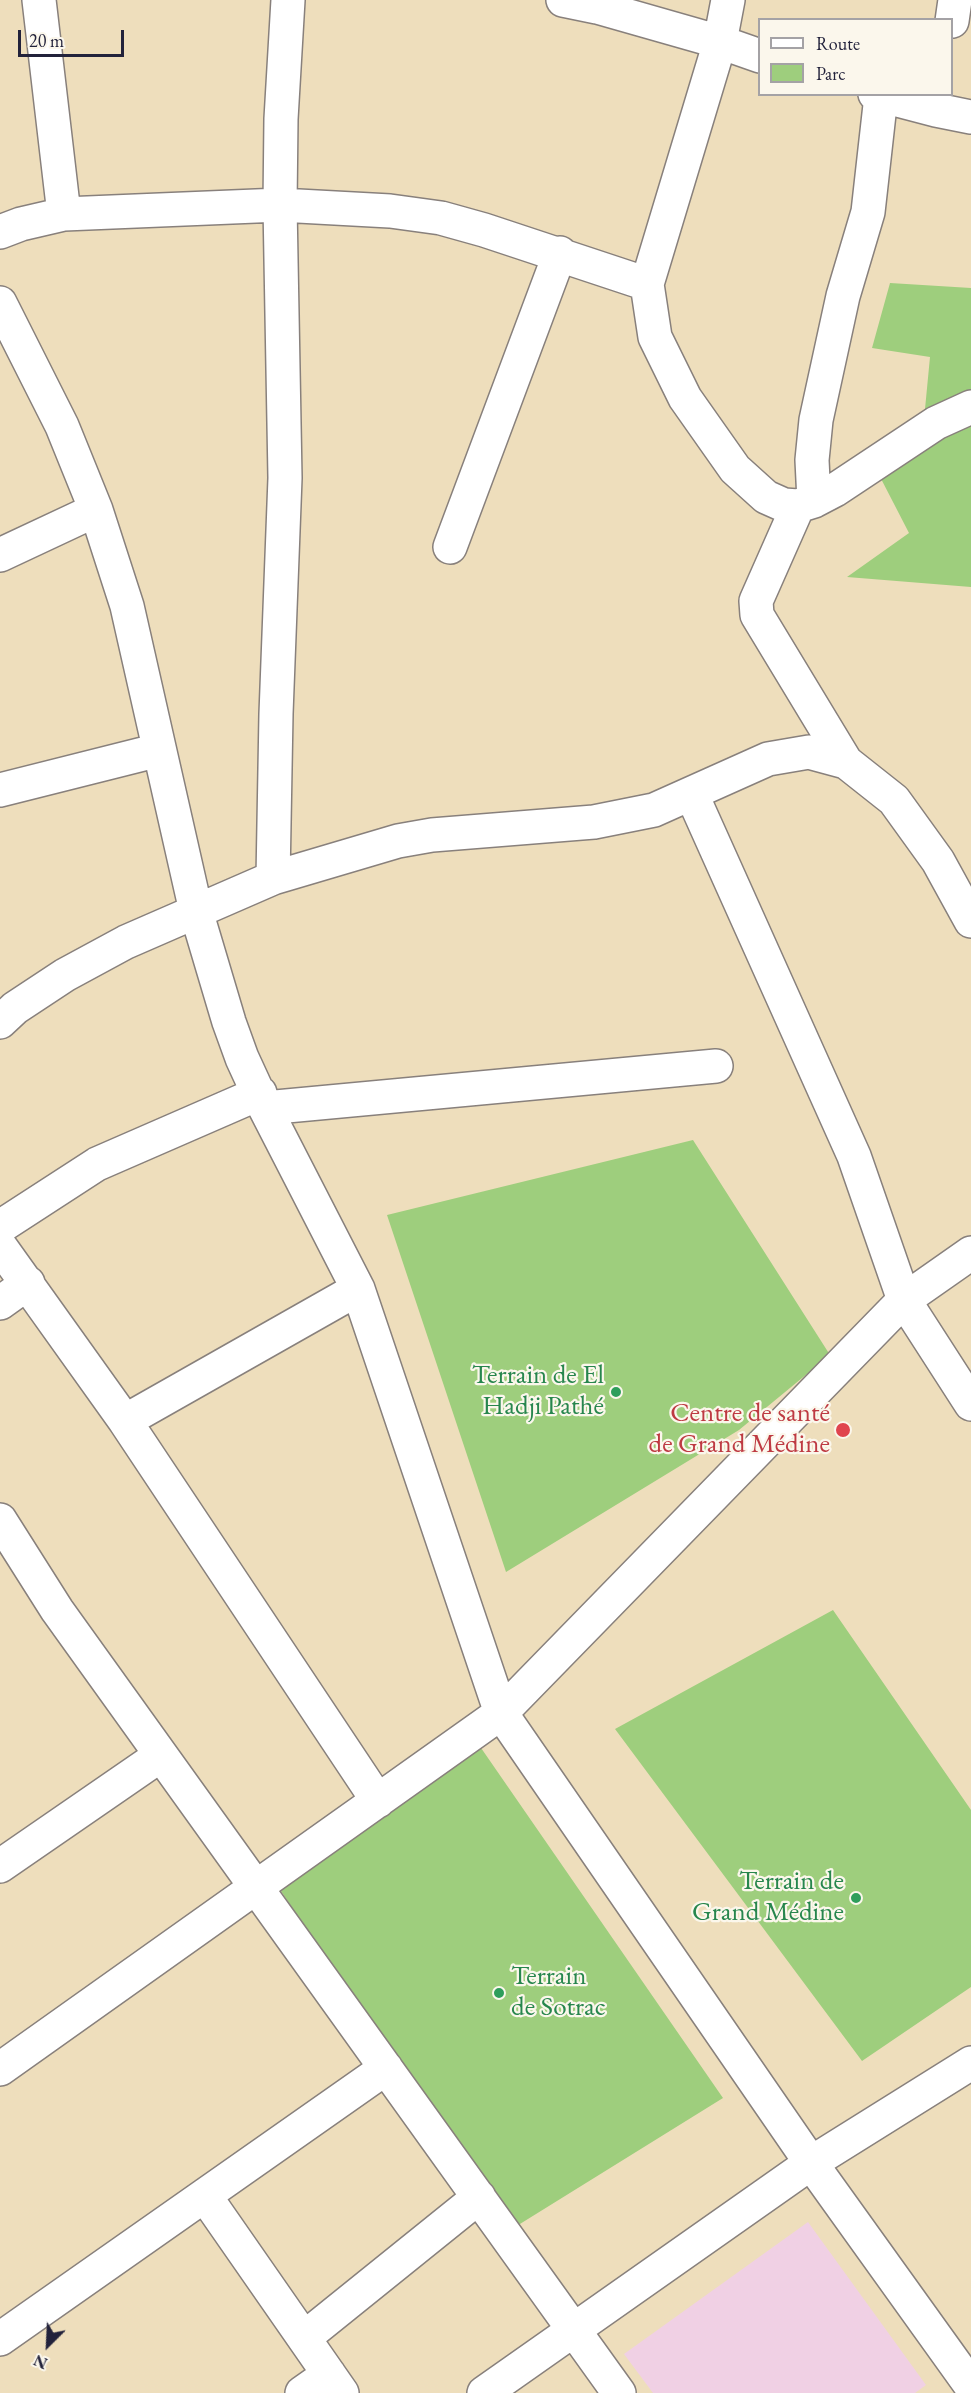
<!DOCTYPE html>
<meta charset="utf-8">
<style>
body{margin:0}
#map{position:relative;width:971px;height:2393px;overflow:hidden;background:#eedebc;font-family:"EB Garamond",serif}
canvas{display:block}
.legend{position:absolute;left:758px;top:18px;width:195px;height:78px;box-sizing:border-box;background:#fbf7ec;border:2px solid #a4a2a5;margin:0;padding:8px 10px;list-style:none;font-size:18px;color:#22223b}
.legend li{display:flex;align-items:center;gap:12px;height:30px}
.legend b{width:30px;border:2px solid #a4a2a5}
.north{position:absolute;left:18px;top:2315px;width:60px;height:60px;-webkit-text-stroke:4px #fbf7ec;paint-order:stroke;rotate:204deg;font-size:16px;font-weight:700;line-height:24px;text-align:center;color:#22223b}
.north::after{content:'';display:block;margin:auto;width:21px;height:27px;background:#22223b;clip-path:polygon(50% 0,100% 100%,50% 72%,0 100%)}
.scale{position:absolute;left:18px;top:30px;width:106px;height:27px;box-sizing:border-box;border:3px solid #22223b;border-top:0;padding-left:8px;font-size:18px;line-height:21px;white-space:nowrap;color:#22223b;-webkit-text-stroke:4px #fbf7ec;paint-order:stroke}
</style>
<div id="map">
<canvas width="971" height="2393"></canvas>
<ul class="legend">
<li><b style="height:8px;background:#fff"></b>Route</li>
<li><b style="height:16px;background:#9ece7d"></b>Parc</li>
</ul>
<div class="north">N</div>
<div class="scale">20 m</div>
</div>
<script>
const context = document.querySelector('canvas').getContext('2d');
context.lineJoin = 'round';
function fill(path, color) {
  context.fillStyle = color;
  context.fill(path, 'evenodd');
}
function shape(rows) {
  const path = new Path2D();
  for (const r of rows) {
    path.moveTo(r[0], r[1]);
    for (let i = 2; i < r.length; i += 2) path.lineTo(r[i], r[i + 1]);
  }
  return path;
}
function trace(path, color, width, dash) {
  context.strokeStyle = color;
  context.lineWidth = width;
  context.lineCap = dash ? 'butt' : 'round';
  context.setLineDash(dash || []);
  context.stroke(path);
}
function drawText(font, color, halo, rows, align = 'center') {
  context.font = font + ' "EB Garamond",serif';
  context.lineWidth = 4.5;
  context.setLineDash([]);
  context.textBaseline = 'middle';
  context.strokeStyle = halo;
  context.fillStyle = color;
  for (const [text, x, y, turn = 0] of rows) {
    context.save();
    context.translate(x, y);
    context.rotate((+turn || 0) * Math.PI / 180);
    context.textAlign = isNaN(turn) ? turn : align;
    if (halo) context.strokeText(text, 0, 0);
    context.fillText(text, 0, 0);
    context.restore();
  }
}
fill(shape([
 [808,2222,926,2385,915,2393,653,2393,624,2354]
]), '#f0d0e4');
fill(shape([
 [890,283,971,288,971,587,847,577,909,533,877,471,925,409,930,357,872,348],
 [693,1140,830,1355,739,1430,506,1572,387,1215],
 [833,1610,971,1810,971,1987,862,2061,615,1729],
 [479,1745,723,2098,507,2232,279,1888]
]), '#9ece7d');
const minor = shape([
 [39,0,64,214],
 [563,0,597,7,720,42,760,56],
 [728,0,720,42,647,284,655,337,685,398,735,469,766,497,784,505,798,506,814,501,835,490,936,423,971,407],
 [952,21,955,0],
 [875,94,936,110,971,117],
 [0,232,21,224,64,214,280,205,390,211,441,218,484,230,647,284],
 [0,303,62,426,96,510,127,606,196,911,229,1022,242,1058,265,1108,358,1289,501,1713,811,2163,971,2386],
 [814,501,812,460,816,420,843,296,868,212,881,96],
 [798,506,756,601,757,615,846,762,894,800,938,861,971,921],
 [450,547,560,253],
 [0,555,96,510],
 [0,790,159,750],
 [692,795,854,1156,904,1300,971,1404],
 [273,878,276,714,285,478,280,205,281,119,288,0],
 [0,1022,15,1008,65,975,126,942,273,878,398,841,432,835,594,822,654,810,768,759,809,752,846,762],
 [265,1108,716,1066],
 [0,1227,97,1164,260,1093],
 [0,1246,125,1421,378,1801],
 [0,1303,28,1283],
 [125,1421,358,1289],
 [0,1520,57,1610,619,2393],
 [0,1866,161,1755],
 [0,2069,501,1713,904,1300,971,1253],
 [205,2196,342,2393],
 [304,2338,479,2197],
 [0,2339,386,2068],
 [302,2393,329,2374],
 [484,2393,811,2163,971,2063]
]);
trace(minor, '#88807c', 36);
trace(minor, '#fff', 33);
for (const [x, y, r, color] of [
 [616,1392,6,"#2e9e5b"],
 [843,1430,8,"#e0444e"],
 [856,1898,6,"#2e9e5b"],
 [499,1993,6,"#2e9e5b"]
]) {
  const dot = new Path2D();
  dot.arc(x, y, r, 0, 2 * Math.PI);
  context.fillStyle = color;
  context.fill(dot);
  trace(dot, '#fbf7ec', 2);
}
drawText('27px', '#27864d', '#fbf7ec', [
 ["Terrain de El",604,1376],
 ["Hadji Pathé",604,1407],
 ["Terrain de",844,1882],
 ["Grand Médine",844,1913],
 ["Terrain",511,1977,"left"],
 ["de Sotrac",511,2008,"left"]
], 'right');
drawText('27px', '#be3a42', '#fbf7ec', [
 ["Centre de santé",830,1414],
 ["de Grand Médine",830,1445]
], 'right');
</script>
